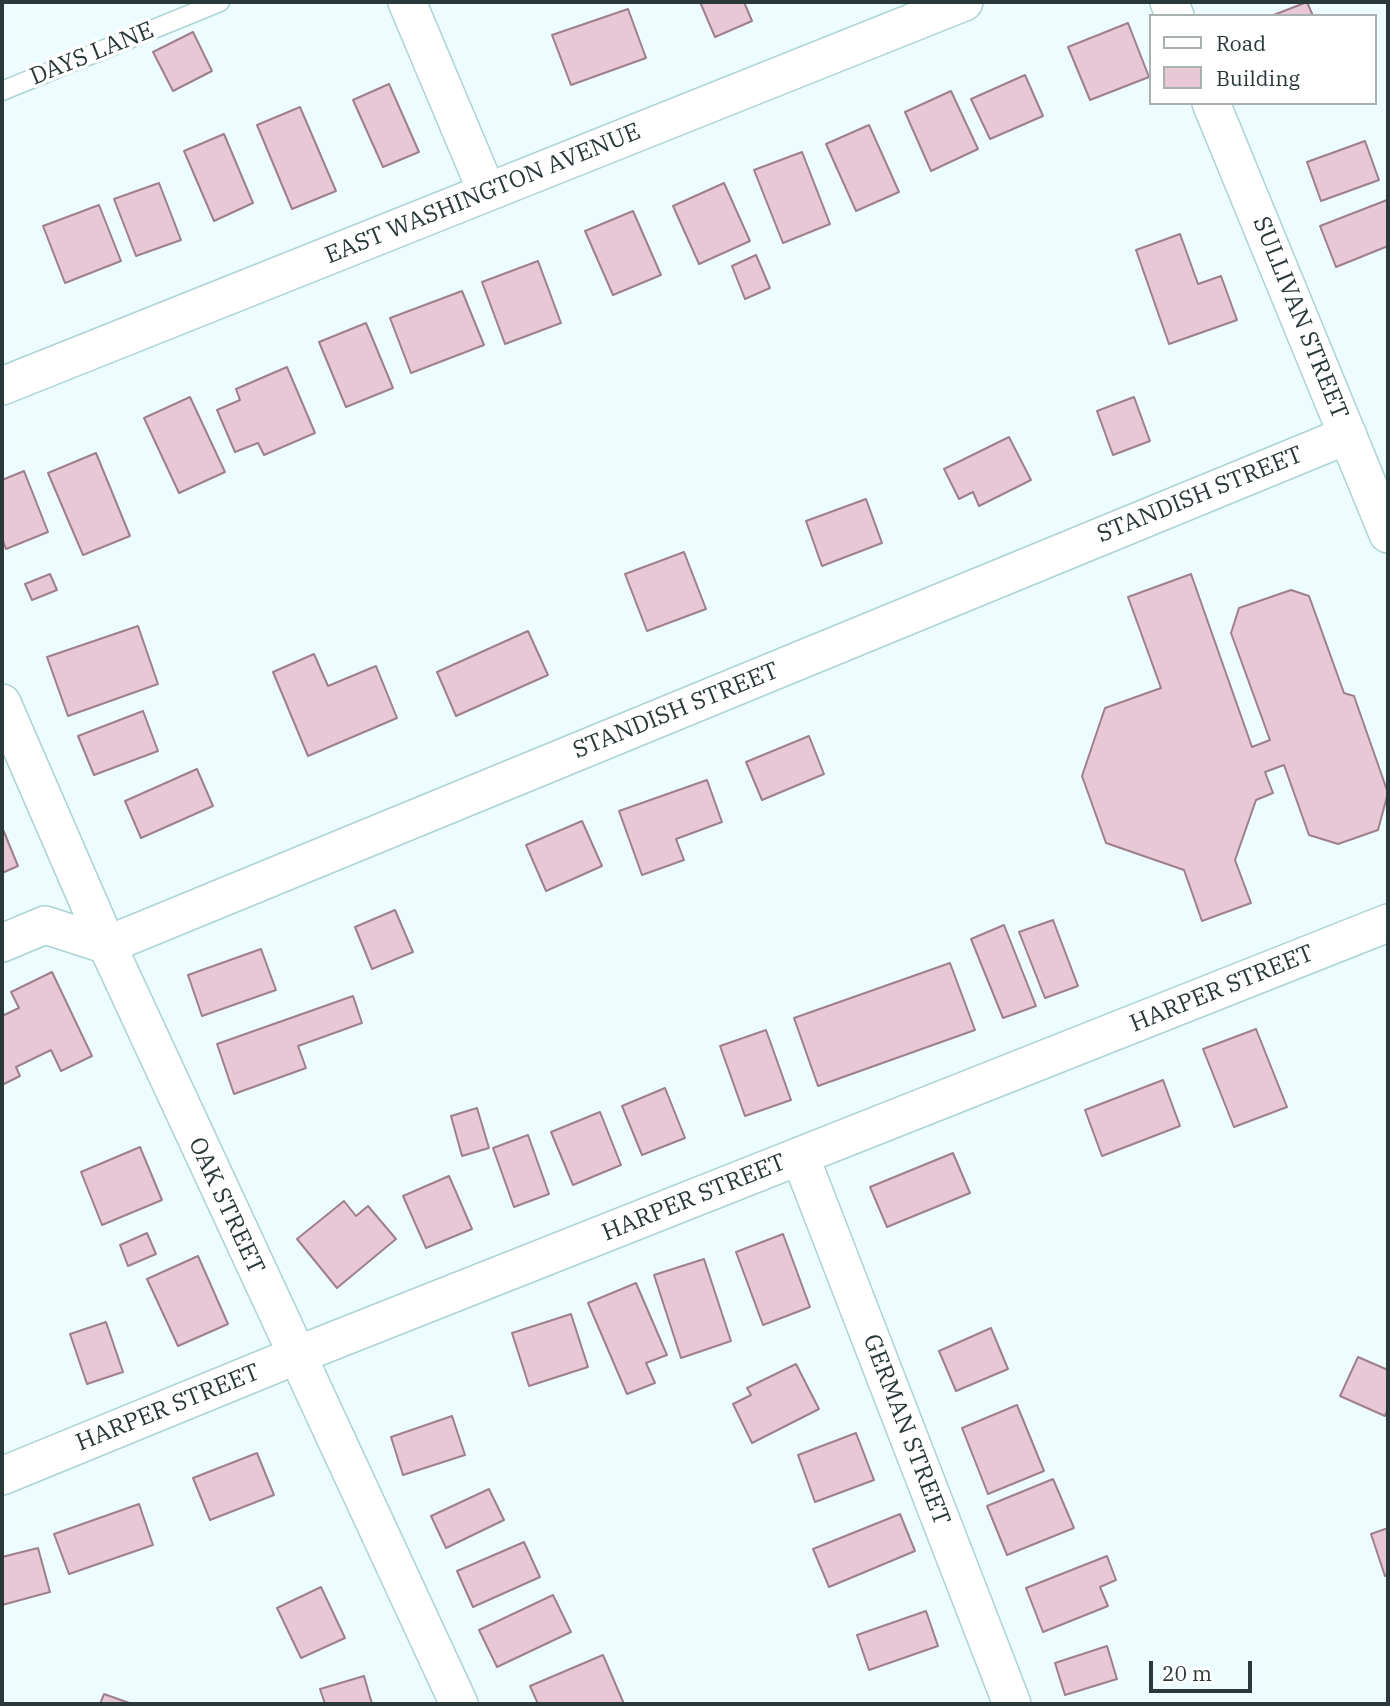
<!DOCTYPE html>
<style>
body{margin:0}
#map{position:relative;width:1390px;height:1706px;overflow:hidden;background:#edfdff;font-family:"IBM Plex Serif",serif}
canvas{display:block}
.frame{position:absolute;inset:0;border:4px solid #29393a;pointer-events:none}
.legend{position:absolute;left:1149px;top:14px;width:228px;height:91px;box-sizing:border-box;background:#fff;border:2px solid #a9b0b0;margin:0;padding:9px 12px;list-style:none;font-size:21px;color:#29393a}
.legend li{display:flex;align-items:center;gap:14px;height:35px}
.legend b{width:35px;border:2px solid #a9b0b0}
.scale{position:absolute;left:1149px;top:1661px;width:103px;height:32px;box-sizing:border-box;border:4px solid #29393a;border-top:0;padding-left:9px;font-size:21px;line-height:24px;white-space:nowrap;color:#29393a;-webkit-text-stroke:5px #fff;paint-order:stroke}
</style>
<div id="map">
<canvas width="1390" height="1706"></canvas>
<div class="frame"></div>
<ul class="legend">
<li><b style="height:9px;background:#fff"></b>Road</li>
<li><b style="height:19px;background:#e9c8d6"></b>Building</li>
</ul>
<div class="scale">20 m</div>
</div>
<script>
const context = document.querySelector('canvas').getContext('2d');
context.lineJoin = 'round';
function fill(path, color) {
  context.fillStyle = color;
  context.fill(path, 'evenodd');
}
function shape(rows) {
  const path = new Path2D();
  for (const r of rows) {
    path.moveTo(r[0], r[1]);
    for (let i = 2; i < r.length; i += 2) path.lineTo(r[i], r[i + 1]);
  }
  return path;
}
function trace(path, color, width, dash) {
  context.strokeStyle = color;
  context.lineWidth = width;
  context.lineCap = dash ? 'butt' : 'round';
  context.setLineDash(dash || []);
  context.stroke(path);
}
function drawText(font, color, halo, rows, align = 'center') {
  context.font = font + ' "IBM Plex Serif",serif';
  context.lineWidth = 7;
  context.setLineDash([]);
  context.textBaseline = 'middle';
  context.strokeStyle = halo;
  context.fillStyle = color;
  for (const [text, x, y, turn = 0] of rows) {
    context.save();
    context.translate(x, y);
    context.rotate((+turn || 0) * Math.PI / 180);
    context.textAlign = isNaN(turn) ? turn : align;
    if (halo) context.strokeText(text, 0, 0);
    context.fillText(text, 0, 0);
    context.restore();
  }
}
const building = shape([
 [700,2,744,2,752,21,715,37,700,2],
 [1307,2,1313,16,1271,16,1307,2],
 [628,9,646,58,571,85,552,35,628,9],
 [1128,23,1149,77,1090,100,1068,47,1128,23],
 [193,32,212,71,173,91,153,52,193,32],
 [1025,75,1043,116,990,139,971,99,1025,75],
 [389,84,419,152,383,167,353,100,389,84],
 [951,91,978,149,931,171,905,112,951,91],
 [300,107,336,191,292,209,257,125,300,107],
 [869,125,899,192,856,211,826,144,869,125],
 [224,134,253,203,214,221,184,151,224,134],
 [1365,141,1379,180,1321,201,1307,162,1365,141],
 [802,152,830,224,783,243,754,170,802,152],
 [159,183,181,240,136,256,114,199,159,183],
 [724,183,750,241,699,264,673,206,724,183],
 [1387,200,1388,246,1336,267,1320,226,1387,200],
 [99,205,121,261,65,283,43,226,99,205],
 [633,211,661,275,613,295,585,231,633,211],
 [1180,234,1198,284,1221,276,1237,320,1169,344,1136,250,1180,234],
 [756,255,770,288,745,299,732,266,756,255],
 [538,261,561,323,505,344,482,282,538,261],
 [462,291,484,345,411,373,390,318,462,291],
 [366,323,393,388,346,407,319,342,366,323],
 [287,367,315,433,264,455,258,443,235,452,217,410,240,400,236,389,287,367],
 [190,397,225,472,179,493,144,418,190,397],
 [1134,397,1150,441,1113,455,1097,411,1134,397],
 [1009,437,1031,480,979,506,973,492,959,499,944,469,1009,437],
 [96,453,130,536,83,555,48,473,96,453],
 [24,471,48,532,6,549,2,538,2,480,24,471],
 [866,499,882,543,822,566,806,521,866,499],
 [684,552,706,609,647,631,625,574,684,552],
 [50,574,57,590,32,600,25,584,50,574],
 [1191,574,1252,747,1270,740,1231,633,1239,608,1291,590,1309,596,1344,693,1354,696,1388,793,1378,830,1338,844,1309,835,1284,765,1265,772,1273,793,1256,800,1235,860,1251,903,1202,921,1184,870,1106,843,1082,776,1105,708,1161,688,1128,597,1191,574],
 [138,626,158,684,68,716,47,657,138,626],
 [528,631,548,675,456,716,437,672,528,631],
 [314,654,328,686,376,666,397,718,308,756,273,672,314,654],
 [143,711,158,751,94,775,78,736,143,711],
 [809,736,824,774,762,800,746,762,809,736],
 [197,769,213,806,141,838,125,801,197,769],
 [707,780,722,822,676,839,684,860,642,875,619,811,707,780],
 [582,821,602,866,546,891,526,845,582,821],
 [2,827,18,866,2,873,2,827],
 [395,910,413,952,372,969,355,927,395,910],
 [1053,920,1078,986,1045,998,1019,932,1053,920],
 [1004,925,1036,1006,1003,1018,971,939,1004,925],
 [261,949,276,990,202,1016,188,975,261,949],
 [950,963,975,1030,818,1086,794,1018,950,963],
 [52,972,92,1056,61,1071,51,1050,16,1067,20,1076,2,1085,2,1016,19,1008,11,992,52,972],
 [353,996,362,1023,298,1046,306,1068,234,1094,217,1044,353,996],
 [1256,1029,1287,1107,1234,1127,1203,1049,1256,1029],
 [766,1030,791,1100,745,1116,720,1046,766,1030],
 [1163,1080,1180,1126,1102,1156,1085,1110,1163,1080],
 [665,1088,685,1138,642,1155,622,1106,665,1088],
 [477,1108,489,1148,462,1156,451,1116,477,1108],
 [600,1112,621,1165,573,1185,551,1132,600,1112],
 [528,1135,549,1194,514,1207,493,1148,528,1135],
 [140,1147,162,1200,102,1225,81,1172,140,1147],
 [953,1153,970,1193,887,1227,870,1187,953,1153],
 [449,1176,472,1229,426,1248,403,1196,449,1176],
 [344,1201,356,1216,368,1206,396,1239,337,1288,297,1239,344,1201],
 [147,1233,156,1254,128,1266,120,1245,147,1233],
 [783,1234,810,1307,763,1325,736,1252,783,1234],
 [198,1256,228,1324,178,1346,147,1279,198,1256],
 [704,1259,731,1341,681,1358,654,1275,704,1259],
 [636,1283,667,1355,646,1363,655,1383,627,1394,588,1303,636,1283],
 [571,1314,588,1367,529,1386,512,1333,571,1314],
 [106,1322,123,1372,87,1384,70,1334,106,1322],
 [991,1328,1008,1369,956,1391,939,1351,991,1328],
 [1358,1357,1388,1370,1388,1408,1385,1416,1340,1396,1358,1357],
 [796,1364,819,1409,752,1443,733,1404,751,1395,747,1388,796,1364],
 [1017,1405,1044,1471,988,1494,962,1428,1017,1405],
 [452,1416,465,1455,403,1475,391,1437,452,1416],
 [856,1433,874,1480,815,1502,798,1455,856,1433],
 [257,1453,274,1495,210,1520,193,1478,257,1453],
 [1053,1479,1074,1528,1007,1555,987,1506,1053,1479],
 [489,1489,504,1520,446,1548,431,1516,489,1489],
 [139,1504,153,1545,69,1574,54,1534,139,1504],
 [900,1514,915,1551,829,1587,813,1549,900,1514],
 [1388,1528,1388,1575,1385,1576,1371,1534,1388,1528],
 [524,1542,540,1577,473,1607,457,1571,524,1542],
 [38,1548,50,1592,2,1605,2,1557,38,1548],
 [1107,1556,1116,1580,1100,1587,1108,1606,1043,1632,1026,1588,1107,1556],
 [321,1587,345,1638,301,1658,277,1608,321,1587],
 [553,1595,571,1632,497,1667,479,1630,553,1595],
 [926,1611,938,1646,869,1670,857,1635,926,1611],
 [1107,1646,1117,1679,1065,1695,1055,1663,1107,1646],
 [603,1655,624,1704,538,1704,530,1686,603,1655],
 [364,1676,372,1704,325,1704,320,1689,364,1676],
 [104,1694,132,1704,100,1704,104,1694]
]);
fill(building, '#e9c8d6');
trace(building, '#9e7f8c', 2);
const service = shape([
 [2,91,220,2]
]);
const minor = shape([
 [407,2,487,192],
 [1169,2,1175,16],
 [1211,103,1388,534],
 [2,386,964,2],
 [2,703,107,945,459,1704],
 [2,943,45,925,107,945,1348,435],
 [800,1156,1012,1704],
 [2,1476,295,1356,1388,923]
]);
trace(service, '#abd3d6', 21);
trace(minor, '#abd3d6', 40);
trace(service, '#fff', 18);
trace(minor, '#fff', 37);
drawText('24px', '#29393a', '#fff', [
 ["DAYS LANE",92,54,-22],
 ["EAST WASHINGTON AVENUE",483,194,-22],
 ["SULLIVAN STREET",1300,318,68],
 ["STANDISH STREET",1200,495,-22],
 ["STANDISH STREET",676,711,-22],
 ["HARPER STREET",1222,989,-22],
 ["HARPER STREET",694,1198,-22],
 ["OAK STREET",226,1206,65],
 ["HARPER STREET",168,1408,-22],
 ["GERMAN STREET",906,1430,69]
]);
</script>
